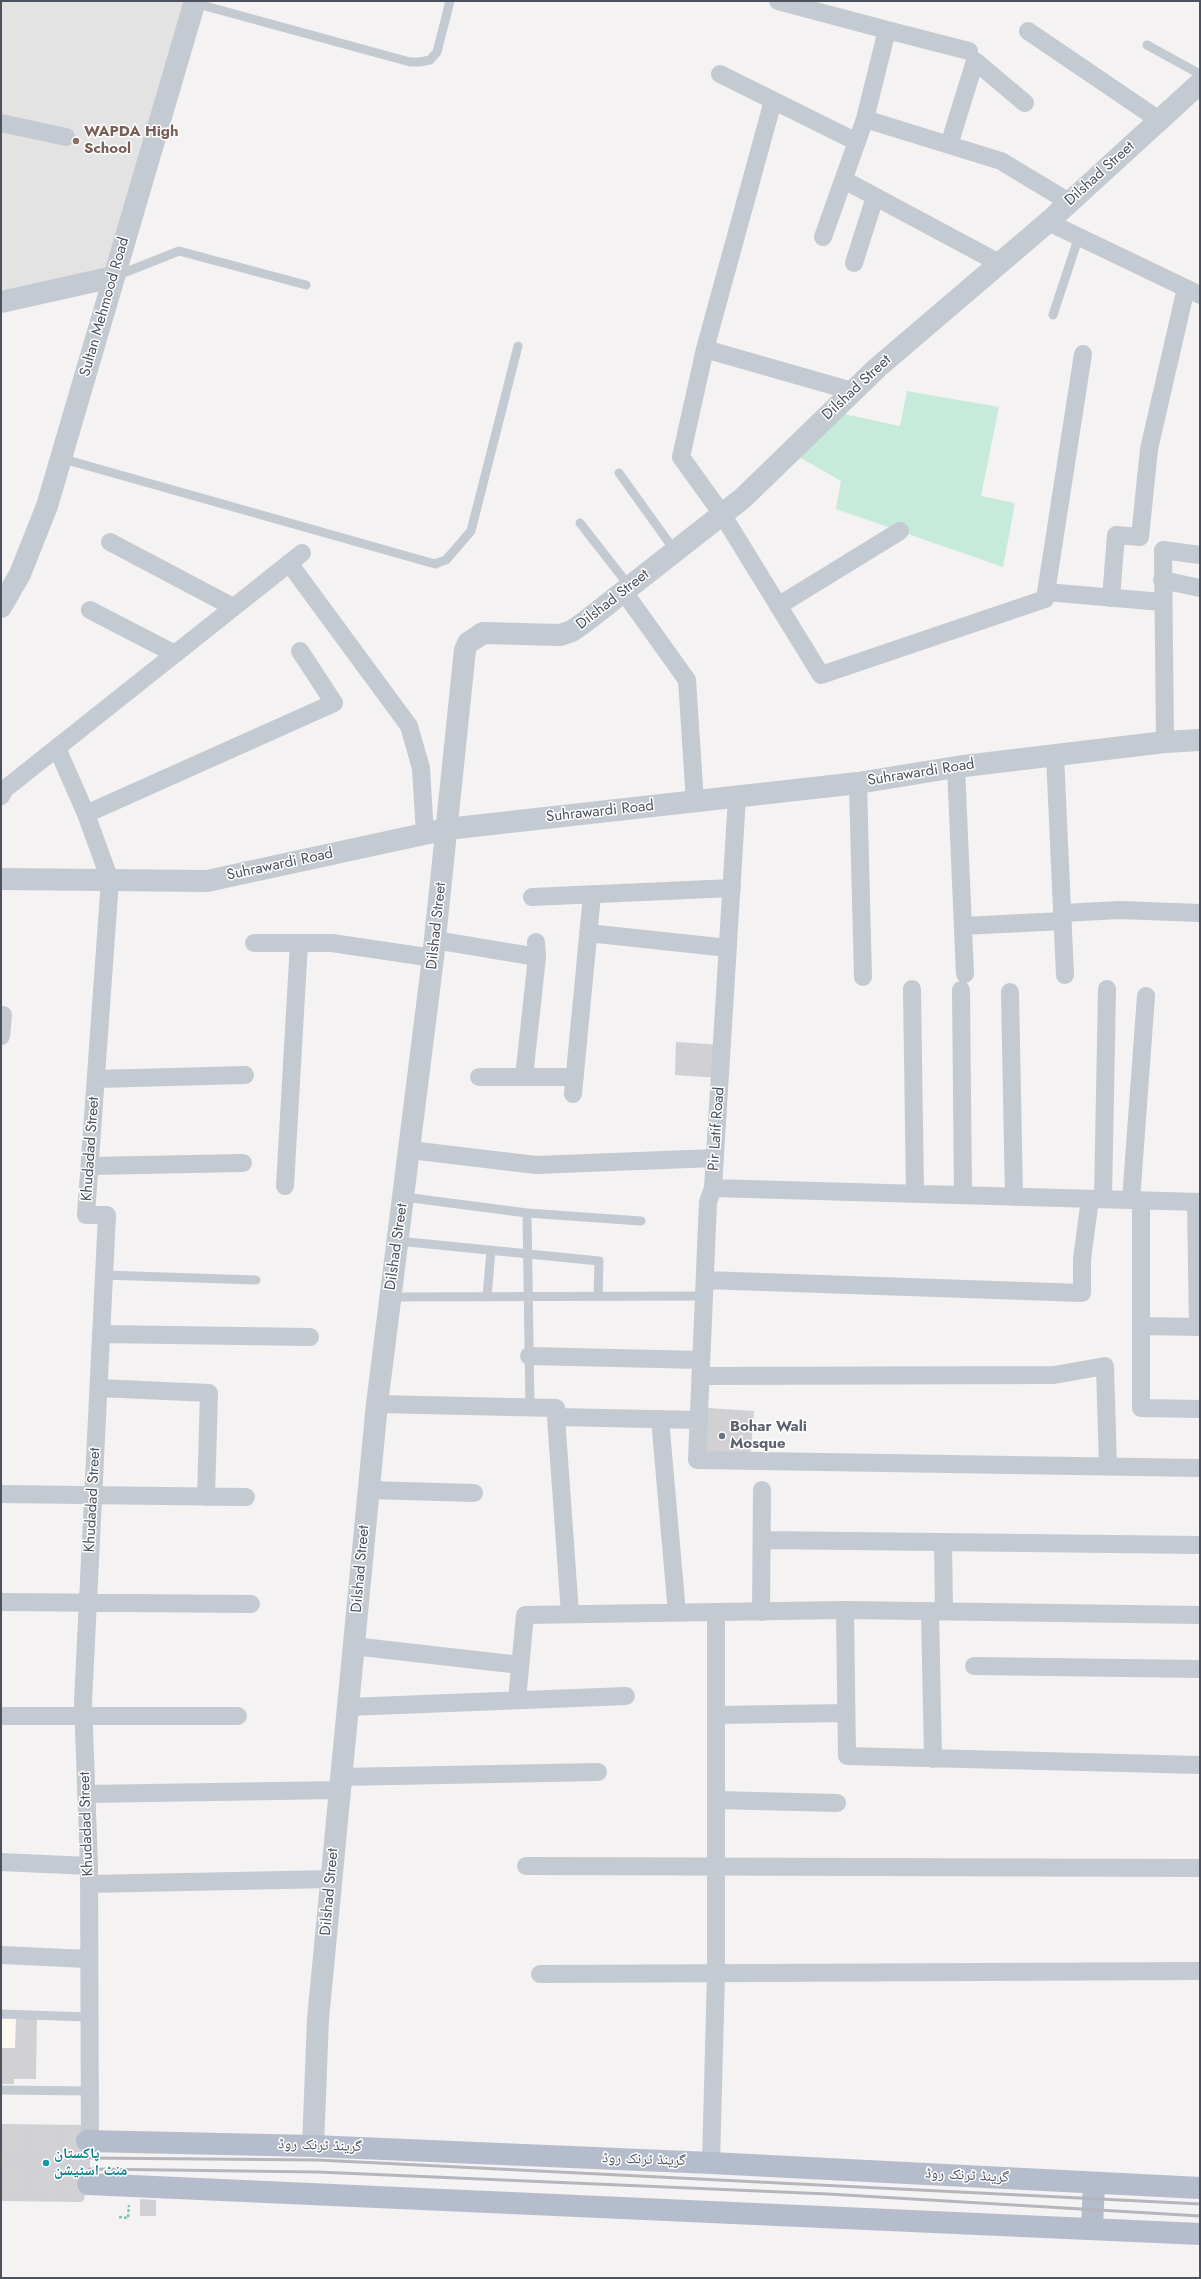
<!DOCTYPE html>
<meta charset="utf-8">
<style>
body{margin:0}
#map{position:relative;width:1201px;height:2279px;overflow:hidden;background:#f4f2f2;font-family:Jost,sans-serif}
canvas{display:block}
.frame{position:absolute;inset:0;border:2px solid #4c525d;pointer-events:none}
</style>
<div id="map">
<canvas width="1201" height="2279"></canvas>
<div class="frame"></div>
</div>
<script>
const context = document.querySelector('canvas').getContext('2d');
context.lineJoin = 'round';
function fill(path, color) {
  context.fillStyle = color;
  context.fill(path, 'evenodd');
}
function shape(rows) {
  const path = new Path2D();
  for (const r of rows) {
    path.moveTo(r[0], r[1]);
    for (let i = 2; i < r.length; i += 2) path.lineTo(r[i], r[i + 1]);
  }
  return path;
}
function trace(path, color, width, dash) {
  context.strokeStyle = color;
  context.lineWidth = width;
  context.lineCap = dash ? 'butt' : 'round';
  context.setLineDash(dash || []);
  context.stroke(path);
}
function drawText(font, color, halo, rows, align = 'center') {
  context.font = font + ' Jost,"Noto Naskh Arabic",sans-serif';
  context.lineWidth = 3;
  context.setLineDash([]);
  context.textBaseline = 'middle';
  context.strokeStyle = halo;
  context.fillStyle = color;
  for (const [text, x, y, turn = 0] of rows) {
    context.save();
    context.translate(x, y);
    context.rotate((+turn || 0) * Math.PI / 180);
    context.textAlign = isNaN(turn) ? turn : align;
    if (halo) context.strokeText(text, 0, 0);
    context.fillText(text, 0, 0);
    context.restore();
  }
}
fill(shape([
 [1,2018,37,2018,36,2079,15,2079,14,2084,1,2084]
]), '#fbf9ef');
fill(shape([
 [1,1,193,1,107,281,1,303]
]), '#e4e3e3');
fill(shape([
 [907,391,999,407,981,496,1015,503,1003,567,836,509,841,481,790,452,835,412,900,426]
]), '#c7ebdb');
fill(shape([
 [676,1042,722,1045,720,1078,675,1075],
 [693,1407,754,1411,750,1462,697,1460],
 [16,2018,37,2018,36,2079,14,2079,14,2084,1,2084,1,2048,15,2048],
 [1,2124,82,2125,90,2158,90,2169,84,2200,81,2202,1,2201],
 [140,2199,156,2200,156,2216,140,2216]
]), '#d0d0d5');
trace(shape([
 [1,2139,87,2141],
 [1,2183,88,2184]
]), '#d2d2d4', 22, [22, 11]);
trace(shape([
 [119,2217,128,2218,129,2205]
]), '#83c5b0', 2.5, [3, 2]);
trace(shape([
 [194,3,410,62,420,62,430,60,437,52,450,1],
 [1147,45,1200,74],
 [116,276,179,251,306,285],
 [1053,315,1079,236],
 [60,458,435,564,440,562,446,560,471,531,518,346],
 [619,473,675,551],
 [580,523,630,587],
 [404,1197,527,1213,641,1221],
 [527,1213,530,1408],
 [398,1241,599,1261,598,1296],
 [104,1275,256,1280],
 [390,1297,704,1296],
 [487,1297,491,1250],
 [1,2014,88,2017],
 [1,2090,89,2091]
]), '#c4cad1', 9);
trace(shape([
 [778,1,887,30,865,119],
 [887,30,969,51],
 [1028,31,1159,120],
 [720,74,857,142],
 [773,101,705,349,681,457,722,514,821,675,1045,599,1083,354],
 [1,123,66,137],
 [949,145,975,61,1025,103],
 [844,180,999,263],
 [1048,222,1200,295],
 [823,237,865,119,1001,161,1069,202],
 [854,263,875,197],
 [705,349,852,391],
 [110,542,233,607],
 [289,563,409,726,421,768,425,834],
 [1162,580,1200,588],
 [624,592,687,680,695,802],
 [1046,592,1162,602],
 [1111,598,1116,535,1140,537,1149,449,1186,288],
 [778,606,900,531],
 [90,610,175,654],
 [1165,742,1163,550,1200,555],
 [57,748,86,814,334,703,300,651],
 [1055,755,1065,975],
 [956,767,965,974],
 [858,783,863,977],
 [1,796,5,789,302,553],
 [737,797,713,1188,708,1202,697,1460,1200,1468],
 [86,814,110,880,86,1215,107,1215,83,1702,89,1866,90,2141],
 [532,897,732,888],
 [1063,913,1120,910,1200,913],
 [963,926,1063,921],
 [588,933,728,948],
 [435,940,537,957],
 [254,943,332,943,433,958],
 [912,989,915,1194],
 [961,990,963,1195],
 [1010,992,1014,1197],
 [1,1036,3,1015],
 [479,1077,575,1077],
 [524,1077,537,957,536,942],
 [96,1079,245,1075],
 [573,1094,592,895],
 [410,1150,536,1165,715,1158],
 [90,1166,243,1163],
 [285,1186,299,943],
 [713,1188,1200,1202],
 [1103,1199,1107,989],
 [1131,1200,1146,996],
 [1141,1200,1141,1408,1200,1409],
 [1196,1202,1198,1327],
 [705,1280,1082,1293,1082,1259,1090,1199],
 [1141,1326,1200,1327],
 [101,1334,310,1337],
 [529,1356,701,1360],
 [701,1376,1054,1375,1105,1366,1108,1467],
 [99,1388,209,1393,206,1497],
 [377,1404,556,1408,556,1417,699,1420],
 [556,1417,570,1614],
 [660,1419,677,1613],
 [368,1490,474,1493],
 [1,1494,246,1497],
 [762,1540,1200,1545],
 [943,1542,944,1611],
 [1,1602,251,1604],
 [845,1610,847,1756,1200,1765],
 [930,1611,933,1759],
 [761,1612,762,1490],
 [353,1646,520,1665],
 [974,1666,1200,1669],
 [517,1700,525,1615,716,1612],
 [348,1707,626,1696],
 [717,1715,846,1713],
 [1,1716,238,1716],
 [341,1777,598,1772],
 [86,1794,340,1790],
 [716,1800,837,1803],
 [1,1862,89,1866],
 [526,1866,1200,1868],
 [89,1884,331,1879],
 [1,1955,88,1959],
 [540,1974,1200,1971],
 [711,2163,716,1974,716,1612,845,1610,1200,1615]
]), '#c4cad1', 18);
trace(shape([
 [1,302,113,277],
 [1,607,20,574,47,506,195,1],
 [1,879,207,881,447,829,858,783,956,767,1165,742,1200,740],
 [313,2146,318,2019,377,1404,433,958,465,650,468,643,483,633,560,635,572,631,586,621,743,498,877,368,1048,222,1200,83]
]), '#c4cad1', 22);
trace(shape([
 [87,2141,313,2146,711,2163,1200,2188],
 [88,2184,1200,2234],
 [1092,2228,1094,2183]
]), '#b5bdcc', 22);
trace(shape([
 [90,2158,318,2160,1200,2204],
 [90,2169,318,2172,828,2194,1200,2216]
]), '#b5b6bb', 3);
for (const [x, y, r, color] of [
 [76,141,4,"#8d6e63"],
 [722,1436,4,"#6b7280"],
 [46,2163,4,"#0f9aa8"]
]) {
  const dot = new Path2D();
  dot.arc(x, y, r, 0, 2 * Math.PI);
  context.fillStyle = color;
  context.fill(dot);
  trace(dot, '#fff', 1.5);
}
drawText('bold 15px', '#785e54', '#fff', [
 ["WAPDA High",84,132],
 ["School",84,149]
], 'left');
drawText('15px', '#4c525d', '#fff', [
 ["Dilshad Street",1100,174,-42],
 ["Sultan Mehmood Road",105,307,-74],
 ["Dilshad Street",857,388,-43],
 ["Dilshad Street",613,600,-38],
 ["Suhrawardi Road",921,773,-9],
 ["Suhrawardi Road",600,812,-6],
 ["Suhrawardi Road",280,865,-12],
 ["Dilshad Street",437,926,-84],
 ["Pir Latif Road",717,1129,-86],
 ["Khudadad Street",91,1149,-86],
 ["Dilshad Street",397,1247,-82],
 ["Khudadad Street",93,1500,-87],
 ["Dilshad Street",361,1569,-85],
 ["Khudadad Street",87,1824,-92],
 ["Dilshad Street",330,1892,-85],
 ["گرینڈ ٹرنک روڈ",320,2146,2],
 ["گرینڈ ٹرنک روڈ",644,2160,2],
 ["گرینڈ ٹرنک روڈ",967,2176,3]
]);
drawText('bold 15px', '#5b616d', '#fff', [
 ["Bohar Wali",730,1427],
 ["Mosque",730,1444]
], 'left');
drawText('bold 15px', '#0d838f', '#fff', [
 ["پاکستان",54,2154],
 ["منٹ اسٹیشن",54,2171]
], 'left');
</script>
